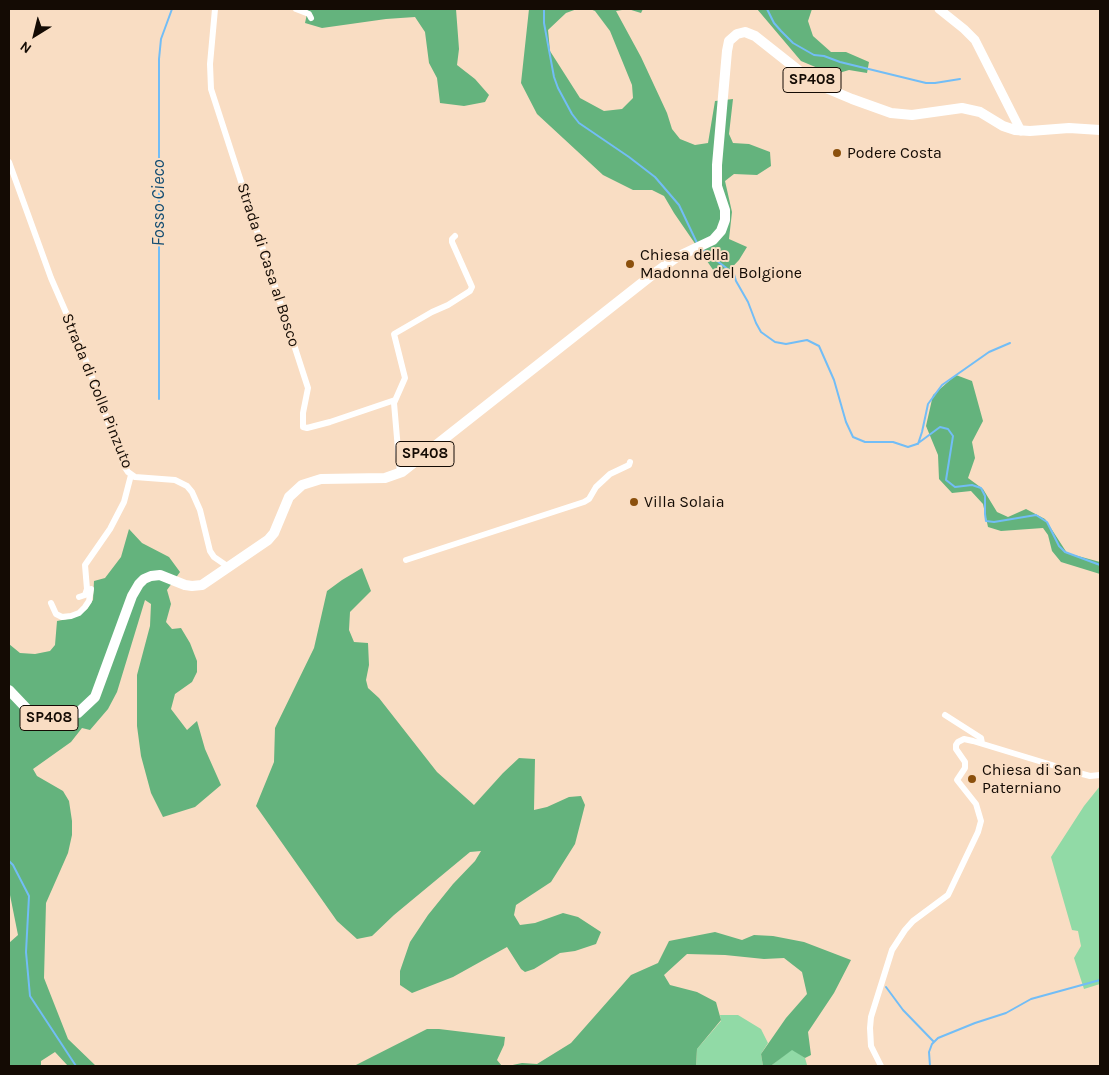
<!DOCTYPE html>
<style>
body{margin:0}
#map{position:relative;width:1109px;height:1075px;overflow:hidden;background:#f9ddc3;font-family:Karla,sans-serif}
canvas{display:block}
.frame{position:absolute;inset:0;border:10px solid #140b04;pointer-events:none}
.north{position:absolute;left:10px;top:10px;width:50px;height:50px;-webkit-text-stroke:4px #f9ddc3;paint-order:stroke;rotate:216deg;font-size:14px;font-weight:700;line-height:20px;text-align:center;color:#140b04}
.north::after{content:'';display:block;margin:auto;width:18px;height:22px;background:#140b04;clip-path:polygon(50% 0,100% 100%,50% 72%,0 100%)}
</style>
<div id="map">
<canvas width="1109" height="1075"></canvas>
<div class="frame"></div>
<div class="north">N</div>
</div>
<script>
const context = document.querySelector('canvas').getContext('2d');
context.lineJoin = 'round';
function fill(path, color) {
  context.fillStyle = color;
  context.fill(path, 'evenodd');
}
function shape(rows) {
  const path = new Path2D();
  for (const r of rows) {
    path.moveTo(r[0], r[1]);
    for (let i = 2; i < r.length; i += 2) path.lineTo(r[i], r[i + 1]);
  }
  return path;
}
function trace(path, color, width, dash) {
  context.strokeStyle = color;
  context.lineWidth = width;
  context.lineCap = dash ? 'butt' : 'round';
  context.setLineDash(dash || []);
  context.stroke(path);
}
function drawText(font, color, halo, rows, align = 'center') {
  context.font = font + ' Karla,sans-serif';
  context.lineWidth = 4;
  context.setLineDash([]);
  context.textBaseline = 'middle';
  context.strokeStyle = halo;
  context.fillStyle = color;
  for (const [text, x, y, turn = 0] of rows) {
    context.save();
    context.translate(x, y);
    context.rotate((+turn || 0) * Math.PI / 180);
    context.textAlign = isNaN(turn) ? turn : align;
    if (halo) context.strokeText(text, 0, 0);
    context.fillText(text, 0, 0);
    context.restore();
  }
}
fill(shape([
 [1100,786,1100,984,1084,989,1074,958,1081,946,1078,931,1072,930,1051,857,1084,806],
 [720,1015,738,1015,761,1029,768,1043,761,1054,763,1066,696,1066,697,1049,721,1021],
 [792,1049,805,1058,807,1065,805,1066,767,1066,772,1065]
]), '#91daa6');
fill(shape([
 [308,9,456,9,459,49,457,65,475,79,489,95,485,102,464,106,440,103,437,78,429,63,425,32,415,17,386,19,322,28,305,23],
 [529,9,577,9,566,13,548,30,550,51,580,98,604,111,622,109,633,98,632,85,610,31,595,11,590,9,643,9,641,13,628,9,616,11,641,57,667,113,672,129,680,139,695,145,708,143,715,101,733,99,729,134,733,143,749,144,770,152,771,166,757,175,734,174,725,181,732,212,729,239,747,247,739,260,720,280,674,213,664,196,652,190,633,190,603,175,537,114,521,83],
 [757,9,812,9,808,21,813,36,831,52,846,52,869,62,867,73,849,70,839,73,825,71,801,61],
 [956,375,972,381,983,421,972,442,975,458,968,478,983,489,997,512,1008,517,1026,509,1045,519,1067,553,1100,562,1100,574,1061,562,1052,551,1048,535,1043,528,1001,531,988,527,983,504,971,491,952,493,939,479,938,455,926,426,933,395],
 [129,529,142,543,169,557,180,572,167,590,171,604,166,622,172,629,181,628,190,643,197,661,197,672,192,682,175,694,171,709,187,730,197,721,205,749,221,785,195,807,163,817,151,793,141,756,137,726,137,675,150,626,151,604,145,600,117,692,108,709,90,730,82,728,71,742,33,769,37,776,63,791,69,801,72,821,72,835,68,853,46,903,44,978,68,1039,96,1066,68,1066,55,1052,41,1061,41,1066,9,1066,9,943,18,935,9,890,9,644,20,653,35,654,50,651,55,645,57,621,73,618,86,610,93,600,94,581,105,578,121,557],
 [362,568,371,591,350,612,349,630,354,642,368,643,369,665,366,680,368,688,379,698,437,772,474,805,503,773,519,758,535,759,534,810,547,807,569,797,581,796,585,805,575,844,551,882,516,905,514,915,520,925,535,923,563,913,578,917,601,932,596,944,575,951,560,953,534,969,525,972,521,969,507,947,453,977,412,993,400,985,400,971,410,942,428,915,453,884,475,861,481,851,470,852,394,915,372,936,357,939,337,921,256,806,274,762,275,728,314,648,327,591,342,580],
 [715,932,742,940,754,935,773,936,804,942,851,960,834,993,808,1032,811,1055,805,1058,792,1050,772,1065,763,1066,761,1054,786,1018,807,994,802,972,784,958,764,959,725,955,687,954,664,975,670,985,697,992,716,1002,721,1020,697,1049,696,1066,508,1066,522,1063,537,1064,571,1043,631,975,658,963,669,941],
 [427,1029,439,1029,505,1037,504,1045,497,1060,502,1066,354,1066]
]), '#64b37d');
trace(shape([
 [544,9,544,23,554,77,558,88,572,114,579,123,629,157,655,177,679,205,697,243],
 [767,9,774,23,781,31,793,43,814,55,824,56,840,62,926,83,935,83,960,79],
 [702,249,734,274,736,281,748,302,756,323,761,332,775,342,786,344,807,340,819,346,834,380,846,422,853,437,865,442,893,442,908,447,917,444,940,427,948,429,953,436,946,480,955,487,972,485,981,488,985,496,985,514,986,521,994,522,1036,515,1047,522,1059,546,1065,552,1100,565],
 [159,399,159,59,161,39,172,9],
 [918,444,922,432,928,404,942,385,989,352,1010,343],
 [9,861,13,865,29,896,26,952,30,996,76,1066],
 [886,987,903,1010,934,1042],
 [930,1066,929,1052,932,1044,938,1038,975,1023,1006,1013,1031,999,1100,980]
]), '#72bdf6', 2);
trace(shape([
 [215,9,210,64,211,89,308,388,303,413,303,427,307,428,330,422,395,400],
 [296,9,309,14,311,18],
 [9,162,51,278,81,347,124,466,128,472,135,477,175,480,187,486,192,492,200,510,210,551,214,557,230,568],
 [400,473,394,403,405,378,394,334,432,312,448,305,470,291,472,287,452,242,452,239,455,236],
 [406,560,584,502,589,499,596,487,610,474,629,465,630,462],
 [79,597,85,595,87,589,85,565,110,529,124,502,131,475],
 [51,603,56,614,62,617,71,616,79,613,85,607,89,601,91,589],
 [945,715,981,738,982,743],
 [881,1066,871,1046,870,1028,871,1017,892,950,905,930,913,921,948,895,978,832,981,821,976,804,957,780,965,768,965,762,956,749,956,745,958,742,964,739,973,741,1075,772,1090,776,1100,775]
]), '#fff', 6);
trace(shape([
 [939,9,964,29,975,40,1021,131]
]), '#fff', 9);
trace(shape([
 [9,690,28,710,42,717,59,719,78,713,95,697,132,596,139,584,144,579,151,576,160,575,185,585,192,586,202,585,268,540,274,533,289,497,302,485,321,479,385,478,402,472,652,275,677,257,713,240,721,231,725,220,725,210,717,186,717,165,727,51,729,41,737,34,745,32,755,36,798,70,821,86,852,99,891,113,912,115,962,108,980,112,1003,126,1015,130,1030,131,1069,128,1100,130]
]), '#fff', 10);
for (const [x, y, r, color] of [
 [837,153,5,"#8b500d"],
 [630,264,5,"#8b500d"],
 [634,502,5,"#8b500d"],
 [972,779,5,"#8b500d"]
]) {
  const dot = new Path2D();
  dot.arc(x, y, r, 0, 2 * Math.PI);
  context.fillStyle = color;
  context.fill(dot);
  trace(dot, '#f9ddc3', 2);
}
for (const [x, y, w] of [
 [812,80,58],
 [425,454,58],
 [49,718,58]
]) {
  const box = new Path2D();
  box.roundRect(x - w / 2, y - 12.5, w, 25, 4);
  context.fillStyle = '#f9ddc3';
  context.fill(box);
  trace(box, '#140b04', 1);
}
drawText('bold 15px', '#140b04', null, [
 ["SP408",812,80],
 ["SP408",425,454],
 ["SP408",49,718]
]);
drawText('16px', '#140b04', '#f9ddc3', [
 ["Podere Costa",847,153],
 ["Chiesa della",640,255],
 ["Madonna del Bolgione",640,273],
 ["Villa Solaia",644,502],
 ["Chiesa di San",982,770],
 ["Paterniano",982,788]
], 'left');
drawText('16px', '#140b04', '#f9ddc3', [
 ["Strada di Casa al Bosco",268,265,72],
 ["Strada di Colle Pinzuto",97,391,68]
]);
drawText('italic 18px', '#144d72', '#f9ddc3', [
 ["Fosso Cieco",159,203,-90]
]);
</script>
